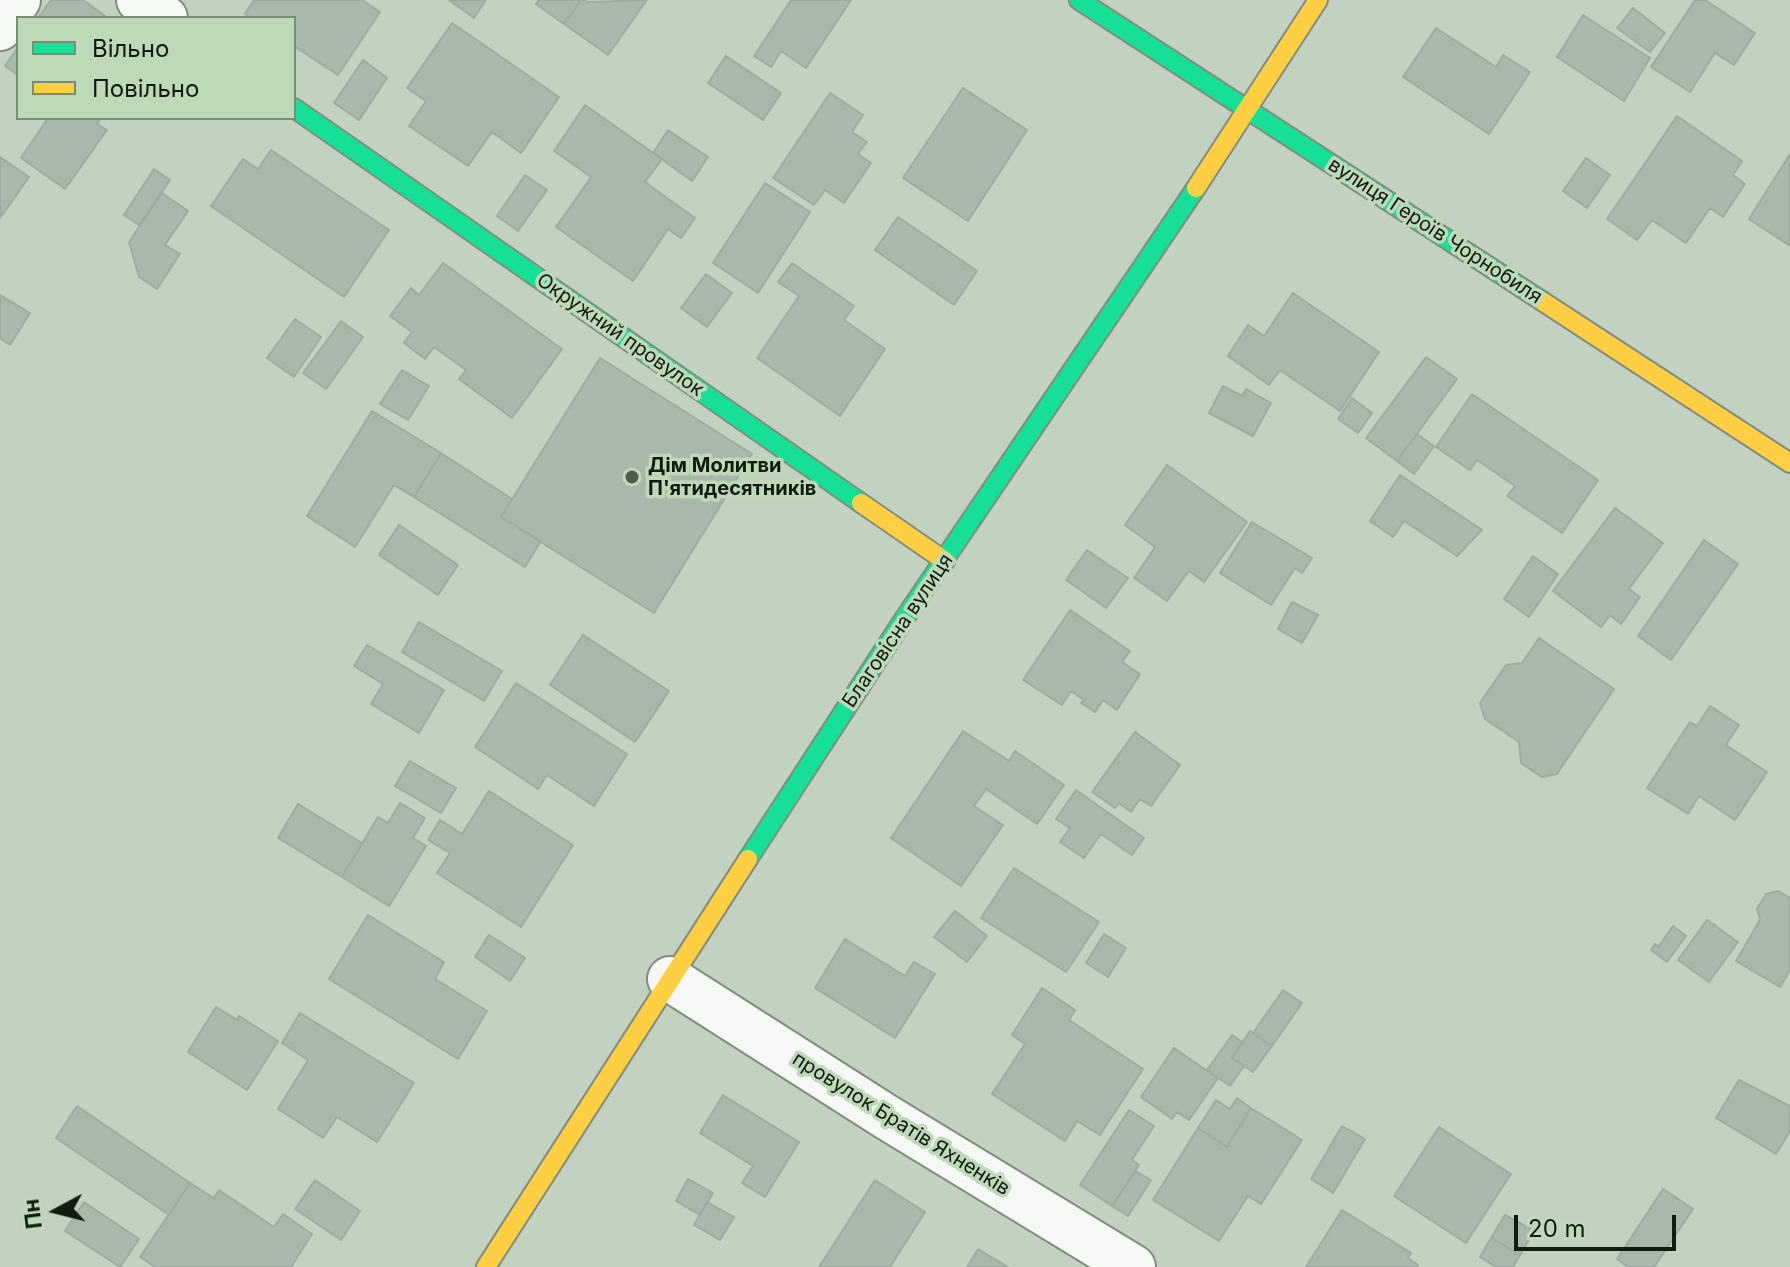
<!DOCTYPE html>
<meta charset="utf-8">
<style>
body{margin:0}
#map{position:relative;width:1790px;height:1267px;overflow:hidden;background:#c3d1c0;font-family:Inter,sans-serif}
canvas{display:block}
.legend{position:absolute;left:16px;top:16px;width:280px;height:104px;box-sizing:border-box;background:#bed9b8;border:2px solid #798d74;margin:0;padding:10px 14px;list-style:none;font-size:24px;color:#111b0f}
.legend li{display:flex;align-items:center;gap:16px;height:40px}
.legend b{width:40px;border:2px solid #798d74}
.north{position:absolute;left:16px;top:1171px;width:80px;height:80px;-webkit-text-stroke:6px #bed9b8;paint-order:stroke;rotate:263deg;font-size:22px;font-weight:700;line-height:32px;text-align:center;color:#111b0f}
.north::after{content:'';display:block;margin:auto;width:28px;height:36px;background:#111b0f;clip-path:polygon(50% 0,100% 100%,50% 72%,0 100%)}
.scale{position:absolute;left:1514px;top:1215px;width:162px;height:36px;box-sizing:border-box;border:4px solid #111b0f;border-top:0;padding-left:10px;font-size:24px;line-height:28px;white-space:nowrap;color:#111b0f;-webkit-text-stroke:6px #bed9b8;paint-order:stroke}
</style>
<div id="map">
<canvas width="1790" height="1267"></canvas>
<ul class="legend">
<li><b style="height:10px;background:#16e098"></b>Вільно</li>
<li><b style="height:10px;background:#ffcf43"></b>Повільно</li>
</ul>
<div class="north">Пн</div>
<div class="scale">20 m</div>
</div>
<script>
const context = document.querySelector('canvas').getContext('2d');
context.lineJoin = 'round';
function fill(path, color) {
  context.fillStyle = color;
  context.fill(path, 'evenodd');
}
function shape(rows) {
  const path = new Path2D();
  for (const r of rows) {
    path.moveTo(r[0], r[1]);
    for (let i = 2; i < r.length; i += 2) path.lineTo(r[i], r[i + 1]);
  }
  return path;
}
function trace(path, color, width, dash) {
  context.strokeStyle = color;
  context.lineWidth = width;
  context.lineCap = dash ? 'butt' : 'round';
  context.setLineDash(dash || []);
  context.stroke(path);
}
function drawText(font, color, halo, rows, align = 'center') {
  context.font = font + ' Inter,sans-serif';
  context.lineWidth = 7;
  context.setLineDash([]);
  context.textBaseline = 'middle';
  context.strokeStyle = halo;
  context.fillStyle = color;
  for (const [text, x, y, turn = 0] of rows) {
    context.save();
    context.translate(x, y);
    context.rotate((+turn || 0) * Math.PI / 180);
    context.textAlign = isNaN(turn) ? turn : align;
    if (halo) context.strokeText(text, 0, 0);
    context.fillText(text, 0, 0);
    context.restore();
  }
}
const building = shape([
 [51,0,83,0,108,18,38,18,51,0],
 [254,0,362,0,380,12,338,75,294,46,294,18,251,18,245,14,254,0],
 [449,0,486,0,474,18,449,0],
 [539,0,581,0,564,24,536,4,539,0],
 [581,0,589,2,647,0,608,55,564,24,581,0],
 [791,0,851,0,806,68,781,51,771,67,754,56,791,0],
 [1695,0,1705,0,1755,33,1734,65,1715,53,1690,92,1651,67,1695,0],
 [1633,8,1665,33,1650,52,1617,28,1633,8],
 [1583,15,1650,58,1624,101,1557,57,1583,15],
 [452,23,559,97,521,153,492,132,468,166,409,126,426,101,407,88,452,23],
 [1436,28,1496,67,1503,55,1530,72,1489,134,1403,77,1436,28],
 [18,47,18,75,5,66,18,47],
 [726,56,781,93,763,120,708,83,726,56],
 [363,60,387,78,359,120,334,103,363,60],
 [963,88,1027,130,968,221,903,178,963,88],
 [830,93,863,115,852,132,867,142,858,154,871,163,844,203,825,190,814,205,773,178,830,93],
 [585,105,662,159,645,182,695,218,681,238,668,229,633,281,556,227,591,177,554,151,585,105],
 [1677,116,1742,161,1733,175,1745,184,1723,217,1710,208,1686,243,1652,220,1637,240,1607,219,1677,116],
 [48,118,101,118,97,124,107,130,65,189,21,158,48,118],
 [668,130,708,157,692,181,653,153,668,130],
 [271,150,389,230,344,297,211,206,243,159,258,169,271,150],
 [1790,154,1790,246,1749,219,1790,154],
 [0,157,29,177,0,218,0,157],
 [1586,158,1610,175,1587,208,1563,191,1586,158],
 [154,169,170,180,139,225,124,215,154,169],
 [525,175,547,190,518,231,497,216,525,175],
 [765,183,810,212,758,293,713,263,765,183],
 [162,193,188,211,165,245,180,254,157,289,139,277,129,242,162,193],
 [898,217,977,271,954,305,875,250,898,217],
 [443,263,562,349,512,418,459,379,466,370,434,347,425,359,404,343,412,332,390,316,411,288,419,295,443,263],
 [792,263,854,306,844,320,885,349,840,416,757,358,799,296,778,282,792,263],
 [706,274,732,293,707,327,681,308,706,274],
 [1293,293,1379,352,1340,411,1280,370,1269,385,1228,356,1248,325,1264,336,1293,293],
 [0,295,30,313,10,345,0,338,0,295],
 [295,319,321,337,294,377,267,358,295,319],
 [341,321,363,337,326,389,303,373,341,321],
 [1426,357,1457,379,1397,461,1366,438,1426,357],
 [600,358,752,454,654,613,501,517,600,358],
 [402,370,429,386,408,420,380,404,402,370],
 [1223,386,1242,396,1246,389,1271,403,1253,436,1209,413,1223,386],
 [1472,394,1598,480,1562,533,1507,496,1515,486,1477,460,1470,470,1436,447,1472,394],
 [1352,398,1372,413,1358,433,1338,419,1352,398],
 [372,411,441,453,414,497,394,485,355,547,307,516,372,411],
 [1417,434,1434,446,1414,474,1397,461,1417,434],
 [441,453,512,499,501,517,541,541,525,567,414,497,441,453],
 [1167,465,1247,522,1204,582,1189,571,1167,601,1134,578,1155,547,1125,525,1167,465],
 [1400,475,1482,530,1457,556,1404,521,1393,537,1370,521,1400,475],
 [1615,508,1663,543,1629,589,1640,597,1621,624,1610,615,1601,627,1553,591,1615,508],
 [1252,522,1312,558,1302,573,1295,568,1271,605,1220,573,1252,522],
 [399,525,458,565,438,595,379,555,399,525],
 [1704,540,1738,564,1671,660,1638,636,1704,540],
 [1087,550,1128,578,1106,608,1066,580,1087,550],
 [1533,556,1558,574,1529,617,1504,599,1533,556],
 [1292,602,1318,615,1302,643,1278,629,1292,602],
 [1070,610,1130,651,1122,662,1140,674,1117,710,1103,700,1095,712,1081,703,1084,700,1071,691,1062,705,1023,680,1070,610],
 [419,622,502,671,484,701,402,652,419,622],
 [583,635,669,691,635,742,550,685,583,635],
 [1539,638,1614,689,1557,774,1542,777,1521,763,1519,742,1485,719,1480,703,1506,665,1522,663,1539,638],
 [367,645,444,690,419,733,371,704,383,684,354,666,367,645],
 [516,683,627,754,594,806,547,775,538,789,475,747,516,683],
 [1710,706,1739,725,1726,745,1767,772,1735,820,1699,796,1688,814,1647,788,1690,722,1697,726,1710,706],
 [963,731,1009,761,1015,751,1064,785,1037,824,986,789,974,806,1003,825,961,886,891,838,963,731],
 [1135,732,1180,765,1151,806,1140,799,1131,812,1119,803,1115,808,1092,792,1135,732],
 [410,761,456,788,441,813,395,786,410,761],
 [1076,790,1144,838,1132,855,1101,834,1084,858,1060,842,1070,828,1056,819,1076,790],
 [489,791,573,845,521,927,437,873,450,853,428,840,440,820,462,834,489,791],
 [400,803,425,818,413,838,426,846,389,906,342,877,378,817,388,823,400,803],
 [298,804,362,843,342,877,278,838,298,804],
 [1014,868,1099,922,1066,972,981,918,1014,868],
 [1778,891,1790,898,1790,970,1780,987,1736,961,1760,920,1757,909,1766,894,1778,891],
 [955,911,987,936,967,962,934,937,955,911],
 [368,915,444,962,435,979,487,1011,458,1059,329,979,368,915],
 [1707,920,1738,942,1709,982,1678,960,1707,920],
 [1673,926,1686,936,1667,962,1651,950,1655,944,1658,947,1673,926],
 [1104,934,1126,948,1108,977,1086,963,1104,934],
 [489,935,525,958,510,981,475,957,489,935],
 [845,939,905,976,914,962,935,974,895,1038,815,988,845,939],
 [1042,988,1075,1010,1069,1020,1143,1069,1100,1135,1077,1121,1065,1141,992,1094,1025,1044,1012,1035,1042,988],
 [1283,990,1302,1003,1272,1046,1253,1033,1283,990],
 [216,1007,237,1020,239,1016,278,1041,247,1090,188,1052,216,1007],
 [300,1013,414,1083,377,1142,337,1117,323,1138,278,1109,308,1060,282,1043,300,1013],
 [1250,1031,1272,1046,1253,1072,1232,1058,1250,1031],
 [1232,1035,1242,1042,1232,1058,1244,1066,1230,1086,1207,1070,1232,1035],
 [1174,1048,1218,1078,1189,1120,1177,1112,1172,1119,1141,1097,1174,1048],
 [1739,1080,1790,1106,1790,1131,1776,1154,1716,1118,1739,1080],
 [723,1095,799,1142,765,1197,742,1183,753,1166,700,1133,723,1095],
 [1237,1098,1251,1108,1227,1147,1198,1128,1216,1100,1230,1109,1237,1098],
 [77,1106,190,1183,169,1215,56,1138,77,1106],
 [1251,1108,1302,1140,1261,1204,1248,1196,1219,1241,1153,1200,1198,1128,1227,1147,1251,1108],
 [1129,1110,1154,1126,1132,1160,1139,1165,1112,1206,1080,1185,1129,1110],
 [1342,1126,1365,1139,1333,1193,1311,1179,1342,1126],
 [1439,1127,1511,1174,1466,1243,1394,1196,1439,1127],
 [1135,1171,1151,1180,1128,1216,1112,1206,1135,1171],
 [688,1179,713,1193,700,1215,676,1201,688,1179],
 [315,1180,360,1211,341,1240,295,1209,315,1180],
 [875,1180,925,1212,890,1267,819,1267,875,1180],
 [190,1183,214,1198,219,1190,274,1227,283,1214,312,1234,291,1267,155,1267,140,1257,190,1183],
 [1663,1189,1693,1209,1654,1267,1628,1267,1617,1259,1663,1189],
 [84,1202,139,1239,120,1267,65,1231,84,1202],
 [707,1202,734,1217,720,1240,694,1225,707,1202],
 [1342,1210,1411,1253,1408,1258,1418,1265,1417,1267,1306,1267,1342,1210],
 [1505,1215,1534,1231,1520,1255,1491,1238,1505,1215],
 [1491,1238,1520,1255,1513,1267,1496,1267,1480,1257,1491,1238],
 [978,1249,1008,1267,967,1267,978,1249]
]);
fill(building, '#aab8ac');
trace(building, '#9eaca0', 2);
const street = shape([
 [139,0,165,18],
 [0,28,18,0],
 [670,979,888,1118,1133,1267]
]);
const fast = shape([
 [1079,0,1542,301],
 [294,108,861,503],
 [748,859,904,619,1196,188]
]);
const slow = shape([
 [1196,188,1318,0],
 [1542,301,1790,463],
 [861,503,945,561],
 [486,1267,748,859]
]);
trace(street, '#828d7f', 48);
trace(fast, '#828d7f', 22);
trace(slow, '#828d7f', 22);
trace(street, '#f6f8f6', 44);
trace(fast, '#16e098', 18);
trace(slow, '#ffcf43', 18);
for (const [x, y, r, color] of [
 [632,477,8,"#4f5b4d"]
]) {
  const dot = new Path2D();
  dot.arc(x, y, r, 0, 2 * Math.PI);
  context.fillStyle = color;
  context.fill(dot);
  trace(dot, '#bed9b8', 3);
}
drawText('20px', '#111b0f', '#bed9b8', [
 ["вулиця Героїв Чорнобиля",1435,231,33],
 ["Окружний провулок",620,335,35],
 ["Благовісна вулиця",898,631,-56],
 ["провулок Братів Яхненків",901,1124,32]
]);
drawText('bold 20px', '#111b0f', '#bed9b8', [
 ["Дім Молитви",648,466],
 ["П'ятидесятників",648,489]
], 'left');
</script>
